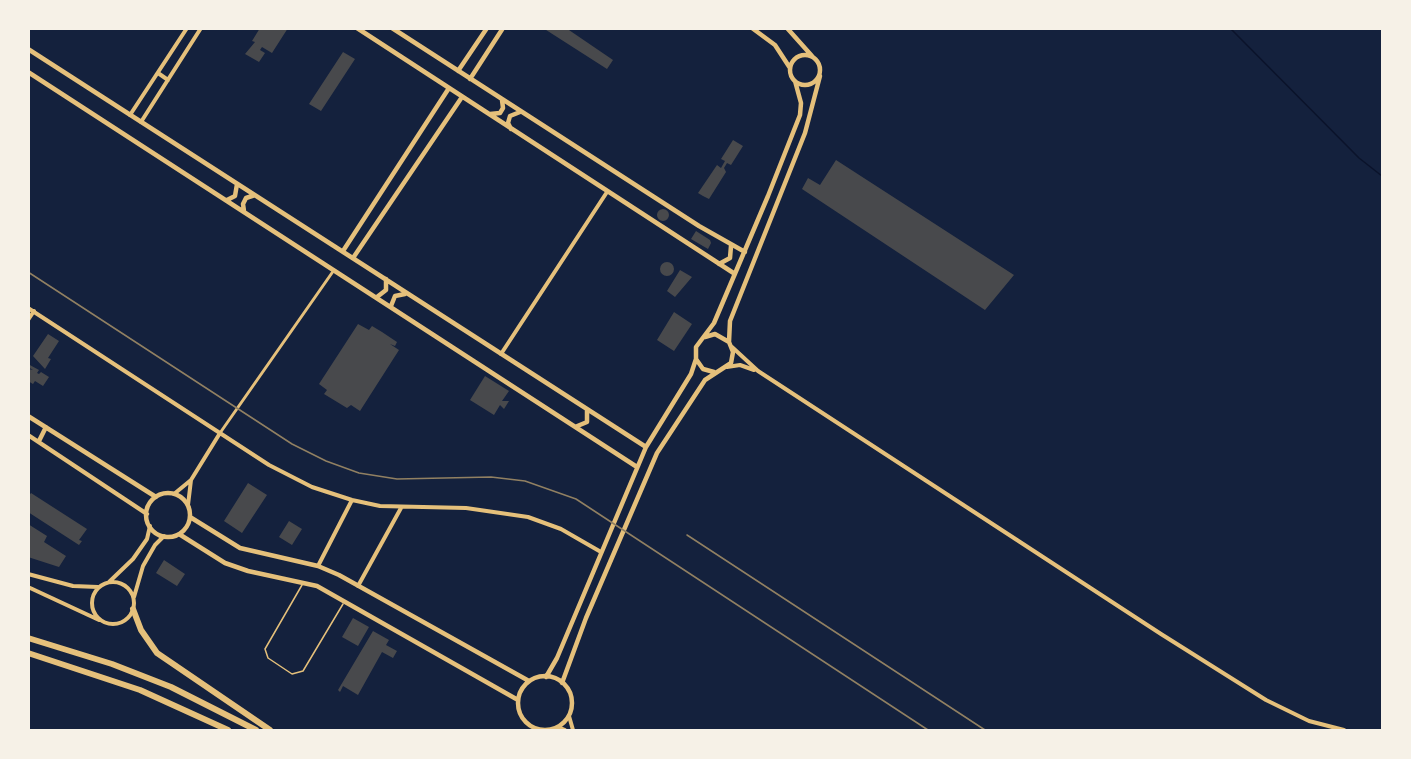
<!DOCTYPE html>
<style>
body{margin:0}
#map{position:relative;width:1411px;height:759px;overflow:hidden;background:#14213d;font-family:"Sofia Sans Condensed",sans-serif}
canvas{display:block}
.frame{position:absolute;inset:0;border:30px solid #f6f1e7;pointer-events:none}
</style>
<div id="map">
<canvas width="1411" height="759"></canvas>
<div class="frame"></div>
</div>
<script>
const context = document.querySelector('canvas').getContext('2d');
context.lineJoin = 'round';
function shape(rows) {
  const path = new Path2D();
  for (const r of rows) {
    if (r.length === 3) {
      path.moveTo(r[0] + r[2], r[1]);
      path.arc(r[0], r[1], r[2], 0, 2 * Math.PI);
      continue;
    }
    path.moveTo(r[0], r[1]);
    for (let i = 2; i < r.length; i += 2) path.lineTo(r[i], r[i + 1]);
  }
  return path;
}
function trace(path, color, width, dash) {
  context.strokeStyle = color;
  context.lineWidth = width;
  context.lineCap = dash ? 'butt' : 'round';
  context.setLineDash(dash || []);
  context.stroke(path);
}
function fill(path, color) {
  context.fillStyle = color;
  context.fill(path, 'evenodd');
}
trace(shape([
 [1230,28,1359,158,1382,176]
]), '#0b132b', 1.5);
fill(shape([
 [260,28,288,28,272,53,262,47,260,50,265,53,259,62,245,54,255,42,252,41],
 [543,28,566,28,613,60,607,69],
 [343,52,355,59,321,111,309,104],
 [733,140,743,146,731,165,727,163,724,168,726,172,709,199,703,196,698,193,717,165,721,168,725,161,721,159],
 [836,160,1014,275,985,310,802,189,808,178,820,185],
 [663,215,6],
 [696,231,710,240,711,243,708,249,691,239],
 [667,269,7],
 [680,270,692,277,675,297,667,291],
 [674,312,692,324,674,351,657,340],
 [358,324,369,330,372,326,382,332,397,342,395,346,390,344,399,350,360,411,351,405,347,408,324,394,327,390,319,384],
 [48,334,59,341,48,358,51,359,45,369,33,356],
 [28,364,39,370,37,373,39,374,41,372,49,377,43,386,35,381,33,384,28,381,28,369,33,370,28,367],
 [485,376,509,391,502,401,509,401,504,409,500,405,494,415,470,400],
 [248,483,267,495,242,533,224,521],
 [31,493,87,529,79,540,82,541,79,545,28,512,28,497],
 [289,521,302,529,292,545,279,537],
 [28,524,47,536,44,542,66,556,59,567,28,557],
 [164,560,185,574,177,586,156,573],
 [353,618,369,627,358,646,342,637],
 [373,631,389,640,386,645,397,651,393,658,382,652,358,695,343,686,340,692,338,690]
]), '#48494c');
trace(shape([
 [302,585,265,649,268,658,292,674,303,671,343,604]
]), '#e5c07b', 1.5);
trace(shape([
 [220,433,334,270]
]), '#e5c07b', 3);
trace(shape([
 [158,73,168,80],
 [130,115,187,28],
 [141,122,201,28],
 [28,308,269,465,312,487,352,500,380,506,466,508,528,517,561,529,601,552],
 [28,320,34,311],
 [732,347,758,371,1161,634,1266,700,1309,721,1344,730],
 [501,354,607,192],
 [727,367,740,365,754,370],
 [174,494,191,480,220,433],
 [188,505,191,480],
 [318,566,352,500],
 [28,574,73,586,98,587],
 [113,603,21],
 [109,582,133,559,147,539,150,526],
 [358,586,401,508],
 [28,587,99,620],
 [134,597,143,566,155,545,164,536],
 [569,716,573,730],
 [558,727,565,730]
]), '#e5c07b', 4);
trace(shape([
 [357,28,735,274],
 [392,28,699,226,745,252],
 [752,28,775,45,790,68],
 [787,28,812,56],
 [28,49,646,447],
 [805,70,15],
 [458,71,487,28],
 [28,72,637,467],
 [470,79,503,28],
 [490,114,500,113,503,108,502,100],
 [511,129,508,123,510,116,520,112],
 [227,200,235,196,237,184],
 [244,211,243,204,246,198,255,195],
 [343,251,449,88],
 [353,258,462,97],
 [719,264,730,258,731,246],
 [377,297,386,290,386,279],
 [391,306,395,296,405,294],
 [705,337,715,334,729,342],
 [696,359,703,369,714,372],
 [28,416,156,497],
 [575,427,587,422,587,410],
 [28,435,147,514],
 [39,441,46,427],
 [168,515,22],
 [190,517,240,548,318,566,339,575,529,681],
 [179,534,225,563,248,571,317,586,518,700],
 [545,703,27],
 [546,677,557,658,646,447,691,374,696,359,696,347,714,323,768,196,800,115,801,103,795,81],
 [562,683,586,618,657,453,705,380,731,363,733,352,729,342,730,321,805,133,820,76]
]), '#e5c07b', 4.5);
trace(shape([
 [133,609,141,630,157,653,270,730],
 [28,638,112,664,171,687,256,730],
 [28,653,140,690,228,730]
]), '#e5c07b', 6);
trace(shape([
 [28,272,292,444,326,461,359,473,397,479,491,477,525,481,576,499,928,730],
 [687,535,985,730]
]), '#918062', 1.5);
</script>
